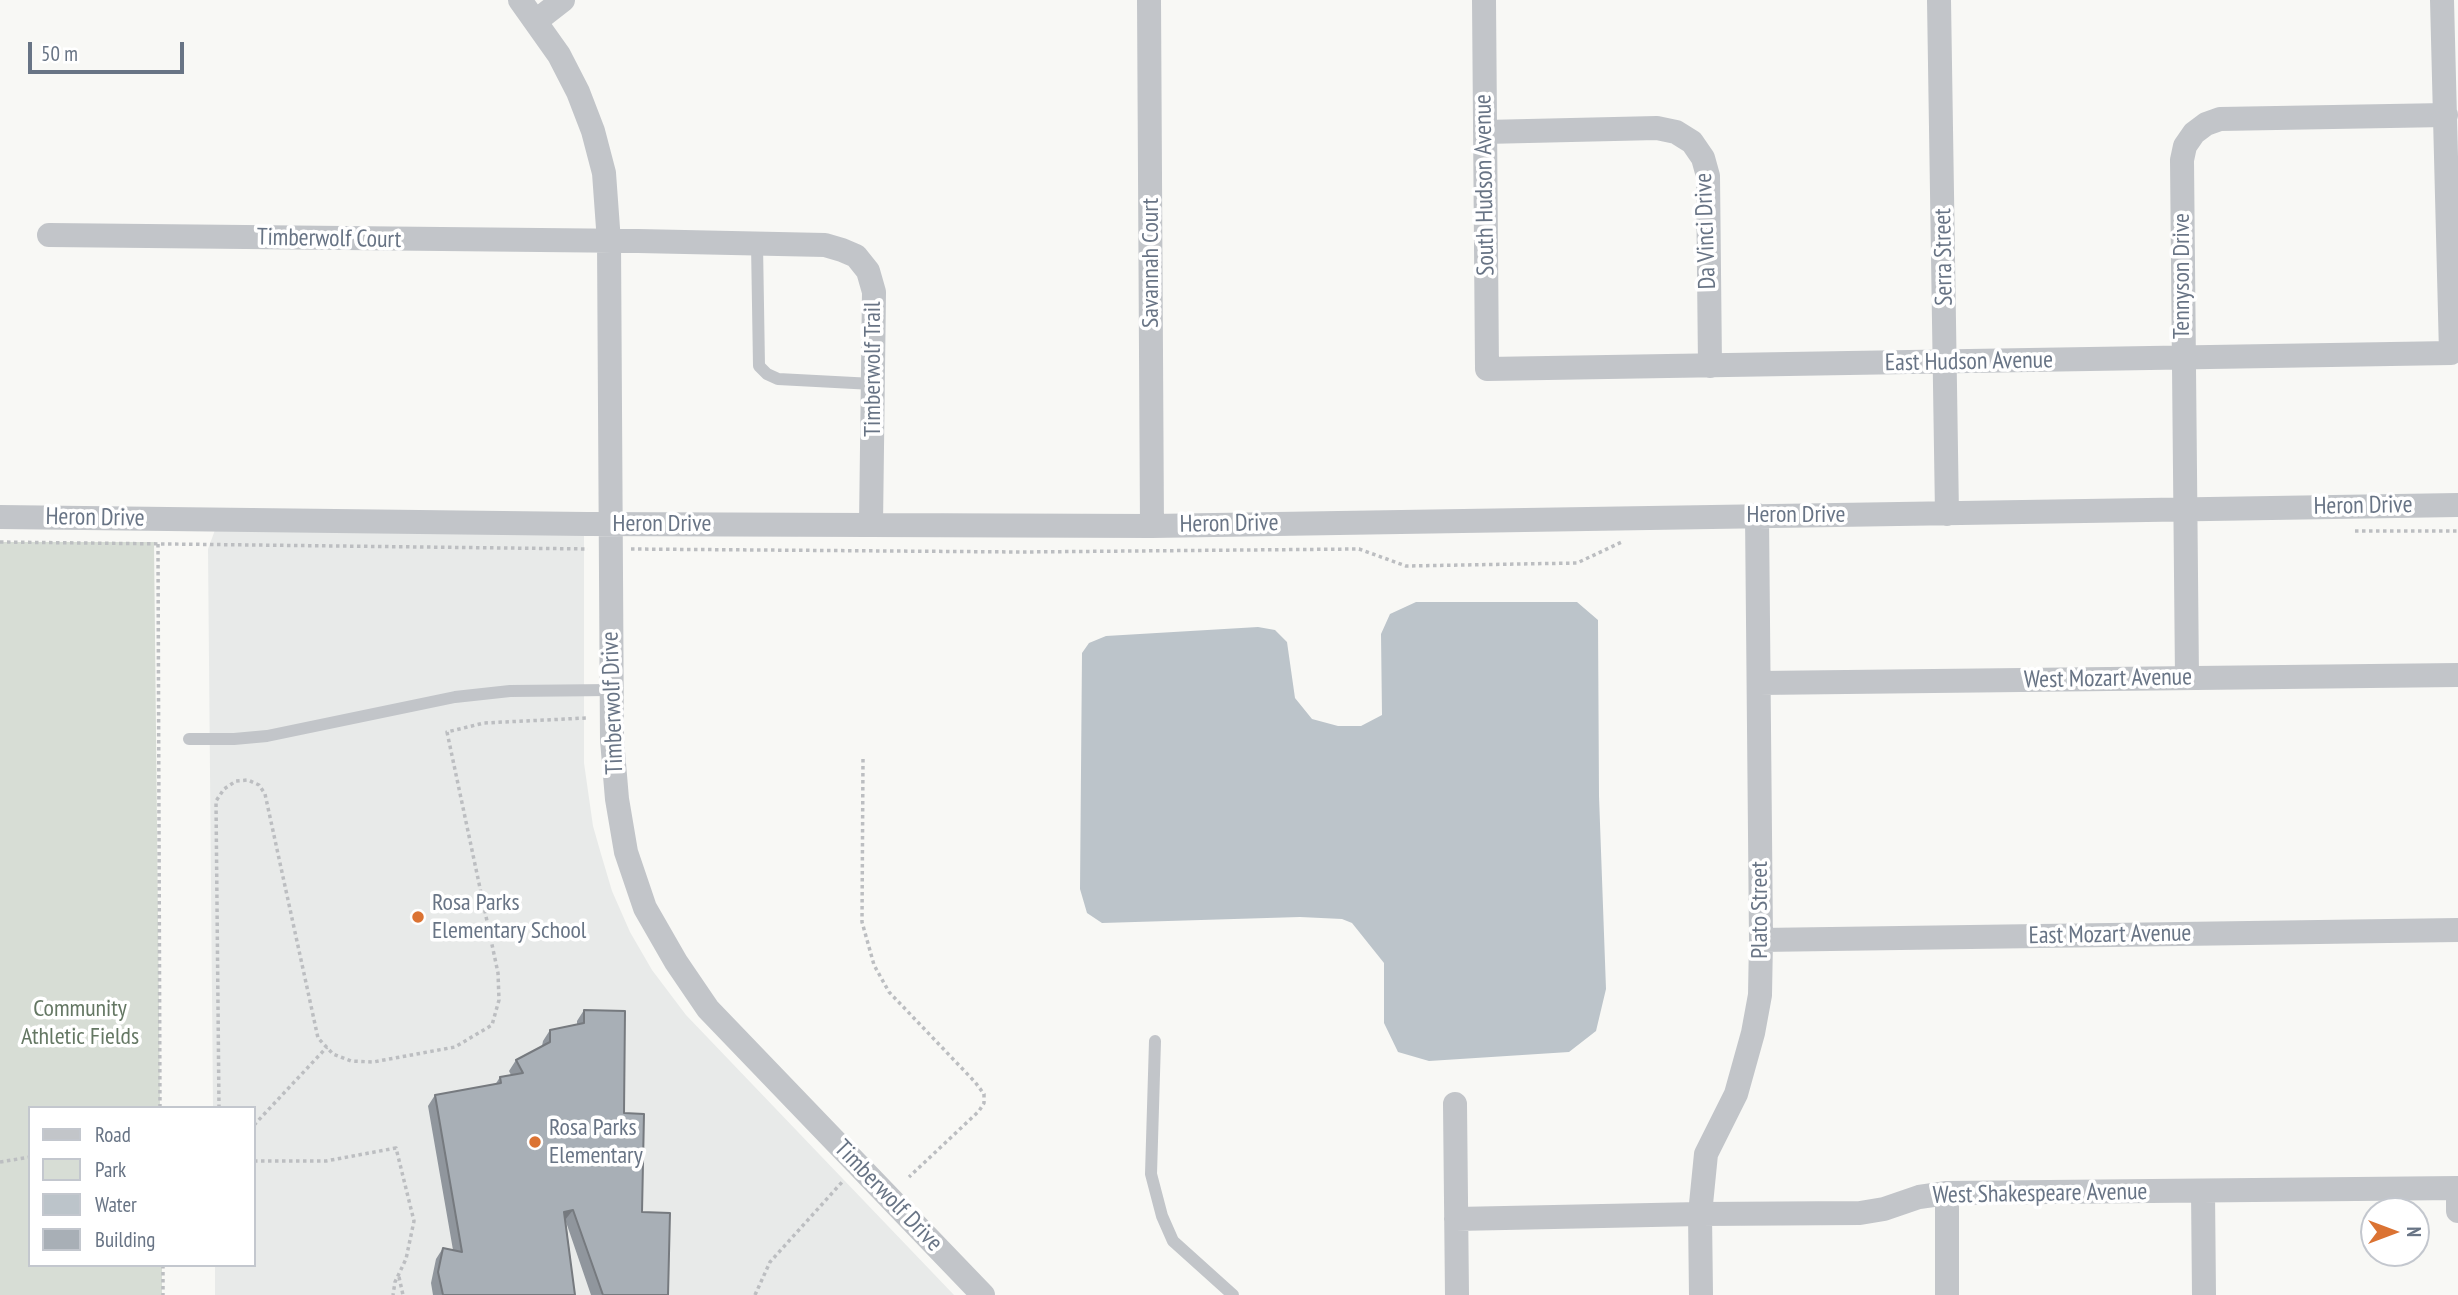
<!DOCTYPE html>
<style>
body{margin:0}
#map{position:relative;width:2458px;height:1295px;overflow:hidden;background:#f8f8f5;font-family:"PT Sans Narrow",sans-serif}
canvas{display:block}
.legend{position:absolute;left:28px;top:1106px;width:228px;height:161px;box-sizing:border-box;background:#fff;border:2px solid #c3c7ce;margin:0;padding:9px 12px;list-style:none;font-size:21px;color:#687485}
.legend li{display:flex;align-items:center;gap:14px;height:35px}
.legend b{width:35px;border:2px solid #c3c7ce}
.north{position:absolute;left:2360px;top:1197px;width:70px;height:70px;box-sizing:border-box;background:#fff;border:2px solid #c3c7ce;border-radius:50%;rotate:90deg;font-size:19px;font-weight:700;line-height:28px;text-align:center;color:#687485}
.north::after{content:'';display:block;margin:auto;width:24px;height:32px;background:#db7333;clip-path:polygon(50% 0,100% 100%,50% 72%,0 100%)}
.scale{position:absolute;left:28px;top:42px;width:156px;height:32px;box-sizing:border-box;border:4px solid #687485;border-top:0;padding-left:9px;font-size:21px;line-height:24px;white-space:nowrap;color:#687485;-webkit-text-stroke:5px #fff;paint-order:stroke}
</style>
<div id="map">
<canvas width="2458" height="1295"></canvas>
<ul class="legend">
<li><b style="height:9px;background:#c2c5c9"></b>Road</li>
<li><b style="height:19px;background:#d7ddd5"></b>Park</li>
<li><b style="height:19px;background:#bcc4ca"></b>Water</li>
<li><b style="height:19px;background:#a8afb6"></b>Building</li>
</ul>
<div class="north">N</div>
<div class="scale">50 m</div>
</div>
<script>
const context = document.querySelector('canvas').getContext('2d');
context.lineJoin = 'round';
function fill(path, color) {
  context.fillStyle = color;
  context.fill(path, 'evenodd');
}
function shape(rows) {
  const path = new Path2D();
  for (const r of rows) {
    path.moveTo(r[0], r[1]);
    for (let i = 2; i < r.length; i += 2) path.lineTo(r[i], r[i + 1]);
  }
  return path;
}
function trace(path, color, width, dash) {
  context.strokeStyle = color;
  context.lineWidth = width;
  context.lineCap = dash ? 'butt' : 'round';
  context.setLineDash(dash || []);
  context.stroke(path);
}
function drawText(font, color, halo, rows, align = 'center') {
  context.font = font + ' "PT Sans Narrow",sans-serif';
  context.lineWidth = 7;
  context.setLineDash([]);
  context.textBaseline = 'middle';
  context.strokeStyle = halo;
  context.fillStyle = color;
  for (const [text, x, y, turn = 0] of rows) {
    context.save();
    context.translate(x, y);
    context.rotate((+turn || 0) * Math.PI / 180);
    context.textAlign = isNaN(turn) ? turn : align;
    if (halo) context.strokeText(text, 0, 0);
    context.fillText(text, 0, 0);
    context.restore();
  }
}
fill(shape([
 [215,530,584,535,584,763,593,826,601,854,612,891,630,932,652,970,686,1015,954,1295,215,1295,215,1265,254,1265,254,1108,213,1108,208,549]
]), '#e8eae9');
fill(shape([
 [0,542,154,542,160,1108,30,1108,30,1265,162,1265,162,1295,0,1295]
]), '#d7ddd5');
fill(shape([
 [1416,602,1577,602,1598,620,1599,796,1606,989,1596,1031,1569,1052,1429,1061,1398,1052,1384,1023,1384,963,1352,923,1342,919,1300,917,1102,923,1087,913,1080,889,1082,653,1089,643,1106,636,1258,627,1275,630,1287,642,1295,698,1312,719,1338,726,1361,726,1382,715,1381,634,1390,614]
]), '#bcc4ca');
trace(shape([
 [2355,531,2458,531],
 [0,542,588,549],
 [158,544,160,1108],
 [631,549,1021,552,1359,549,1406,566,1577,563,1624,541],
 [863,759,862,922,874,965,889,992,975,1082,984,1094,984,1103,979,1111,909,1177],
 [219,1108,216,801,224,789,236,781,248,780,259,785,265,794,318,1038,333,1054,351,1061,373,1062,455,1047,492,1025,499,1000,498,973,447,732,484,723,586,718],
 [254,1125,327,1047],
 [254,1161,326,1161,396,1148,414,1221,406,1259,395,1282,393,1295],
 [0,1162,30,1157],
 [163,1265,163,1295],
 [399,1277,403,1295],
 [755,1295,770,1262,843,1181]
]), '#bcbec1', 3.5, [3.5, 3.5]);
trace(shape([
 [757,244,759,366,767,374,778,379,873,384],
 [189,739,234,739,267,736,455,697,510,691,611,690],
 [1155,1041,1151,1174,1162,1216,1173,1241,1233,1295]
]), '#c2c5c9', 12);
trace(shape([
 [520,0,559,55,578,92,593,131,604,173,609,242,612,740,617,799,626,852,645,908,676,962,708,1009,983,1295],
 [1149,0,1152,526],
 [1484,0,1487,369,2451,353,2442,0],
 [1939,0,1947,514],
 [536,21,563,0],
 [1485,132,1657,128,1676,132,1692,142,1703,158,1708,176,1710,366],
 [49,235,638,241,825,245,842,250,856,256,868,271,874,292,871,525],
 [0,517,587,524,1152,526,2458,505],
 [2187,678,2182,160,2185,146,2194,133,2206,124,2220,119,2446,115],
 [1759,683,2458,675],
 [1761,940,2458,930],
 [1455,1104,1457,1295],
 [2203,1191,2204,1295],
 [1947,1193,1947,1295],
 [1456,1219,1700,1214,1860,1213,1884,1209,1919,1197,1947,1193,2458,1188,2458,1211],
 [1701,1295,1700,1214,1706,1154,1736,1094,1753,1033,1760,995,1761,940,1757,515]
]), '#c2c5c9', 24);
fill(shape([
 [584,1010,624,1113,642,1212,668,1295,591,1295,566,1222,575,1295,433,1295,431,1283,436,1259,443,1248,453,1250,428,1106,435,1095,495,1085,500,1077,511,1075,509,1071,516,1060,542,1046,543,1041,550,1030,577,1024,577,1021]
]), '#90969d');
fill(shape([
 [573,1210,565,1220,564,1212]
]), '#767a7f');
const building = shape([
 [584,1010,625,1011,624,1113,644,1114,642,1212,670,1213,668,1295,603,1295,573,1210,564,1212,575,1295,443,1295,438,1272,443,1248,462,1252,435,1095,501,1083,500,1077,523,1073,516,1060,550,1042,550,1030,584,1023,584,1010]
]);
fill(building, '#a8afb6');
trace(building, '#767a7f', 2);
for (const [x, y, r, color] of [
 [418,917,7,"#db7333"],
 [535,1142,7,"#db7333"]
]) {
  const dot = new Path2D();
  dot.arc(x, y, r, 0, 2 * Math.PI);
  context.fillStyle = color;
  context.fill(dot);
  trace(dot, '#fff', 2.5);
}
drawText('24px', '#687485', '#fff', [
 ["South Hudson Avenue",1485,185,-91],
 ["Da Vinci Drive",1706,231,-92],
 ["Timberwolf Court",329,239,1],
 ["Serra Street",1944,257,-91],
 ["Savannah Court",1151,263,-90],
 ["Tennyson Drive",2182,276,-90],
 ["East Hudson Avenue",1969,362,-1],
 ["Timberwolf Trail",873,369,-90],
 ["Heron Drive",2363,506,-1],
 ["Heron Drive",1796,515],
 ["Heron Drive",95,518,1],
 ["Heron Drive",662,524],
 ["Heron Drive",1229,524,-1],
 ["West Mozart Avenue",2108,679,-1],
 ["Timberwolf Drive",613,703,-92],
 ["Plato Street",1760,910,-90],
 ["East Mozart Avenue",2110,935,-1],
 ["West Shakespeare Avenue",2040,1194,-1],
 ["Timberwolf Drive",888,1196,46]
]);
drawText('24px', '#687485', '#fff', [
 ["Rosa Parks",432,903],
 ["Elementary School",432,931],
 ["Rosa Parks",549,1128],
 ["Elementary",549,1156]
], 'left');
drawText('24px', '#647763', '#fff', [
 ["Community",80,1009],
 ["Athletic Fields",80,1037]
]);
</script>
